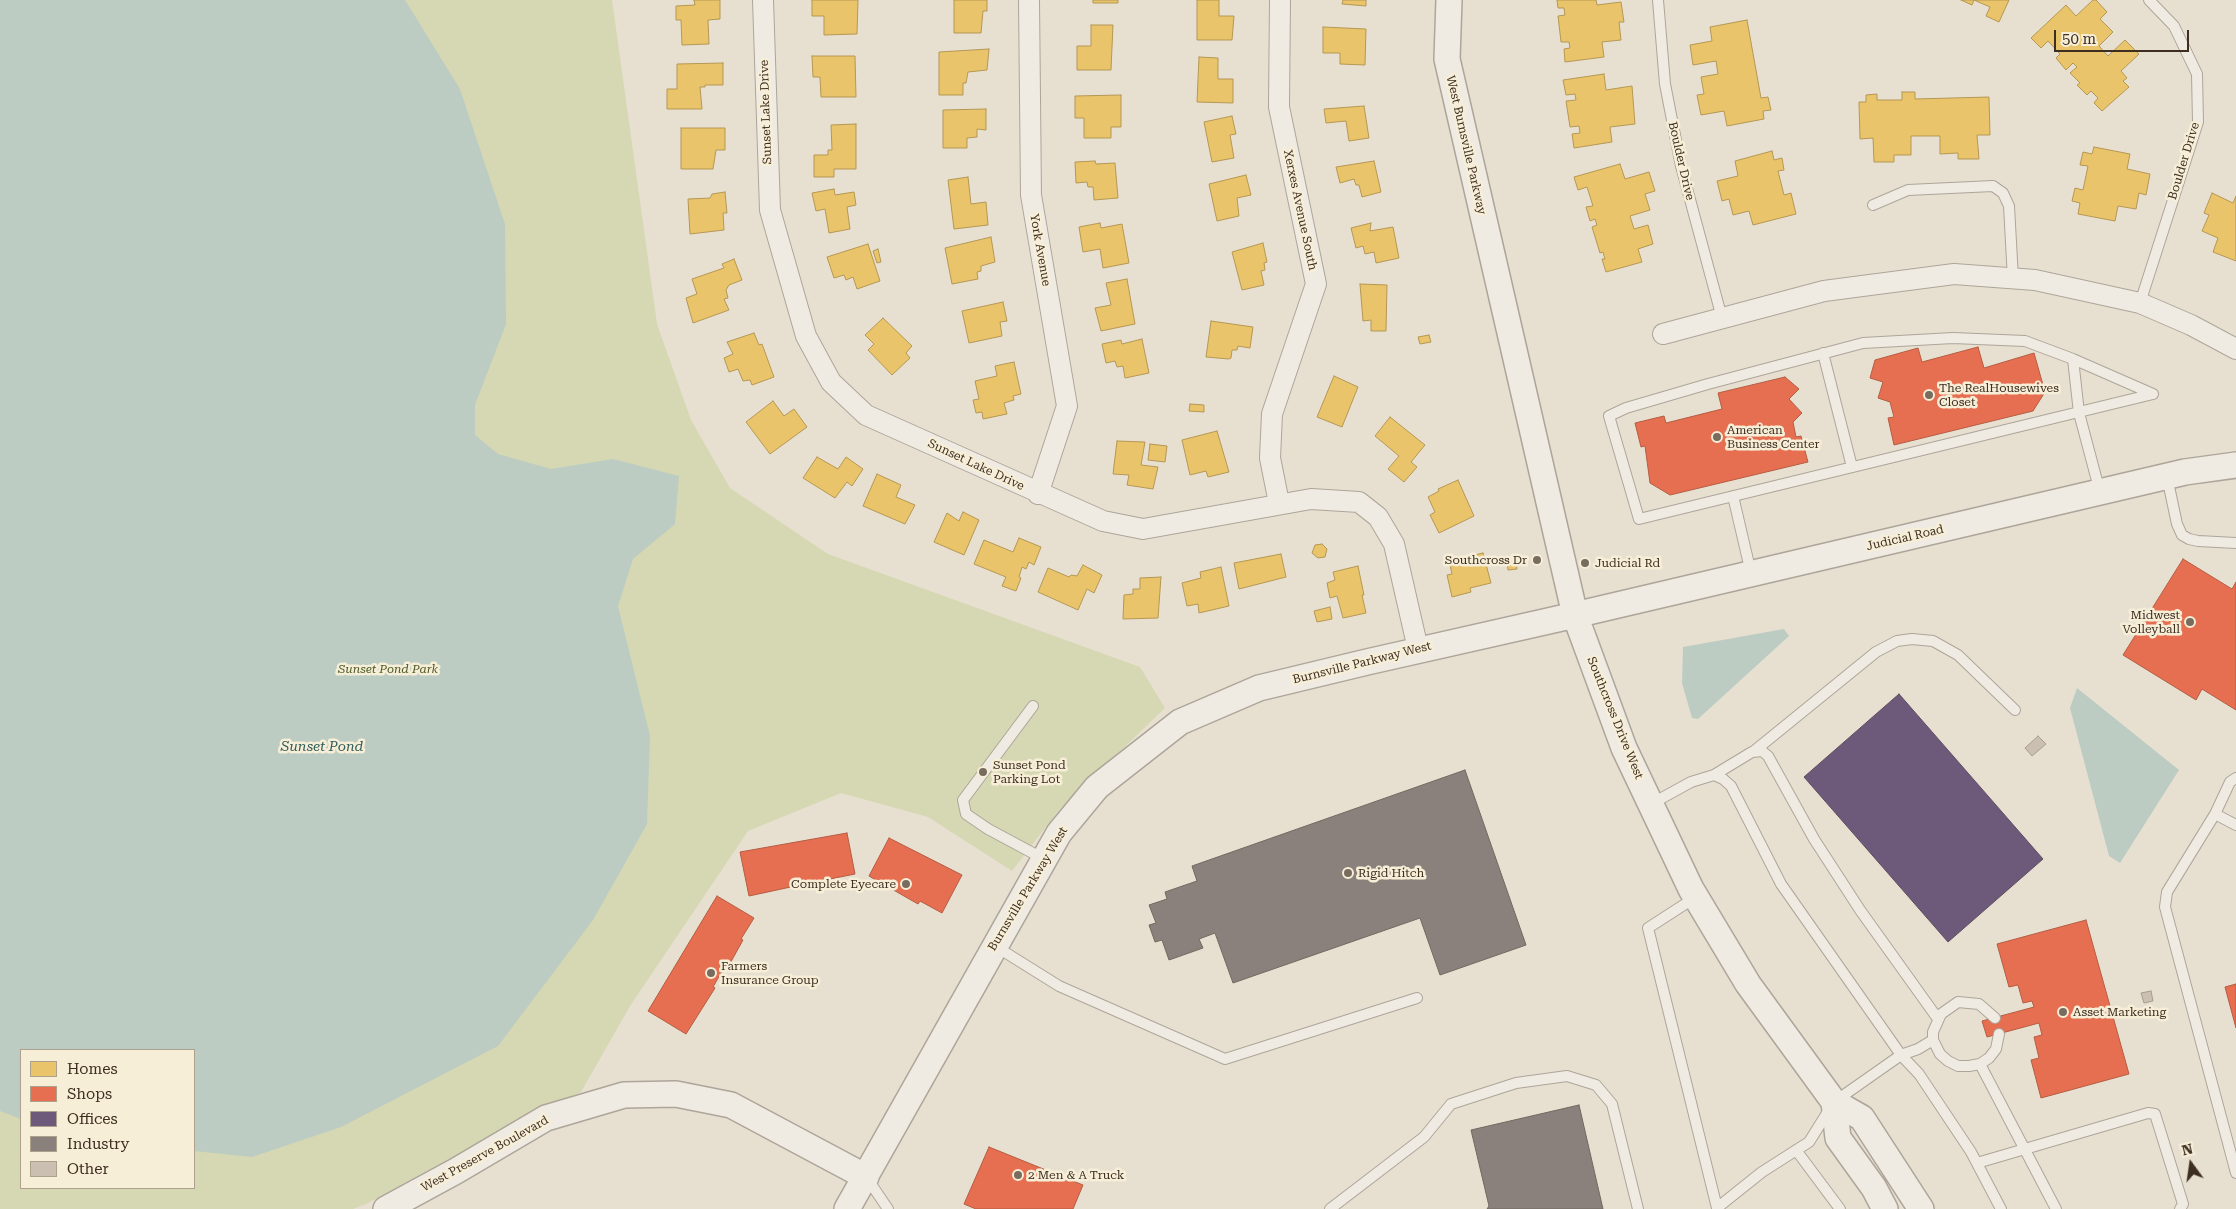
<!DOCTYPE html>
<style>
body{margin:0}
#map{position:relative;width:2236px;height:1209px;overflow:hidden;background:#e7e0d1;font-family:"Roboto Serif",serif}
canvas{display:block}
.legend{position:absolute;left:20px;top:1049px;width:175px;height:140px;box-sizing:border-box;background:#f7eed8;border:1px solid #ada18e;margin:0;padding:6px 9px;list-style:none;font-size:15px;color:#3d2e20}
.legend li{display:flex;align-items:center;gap:10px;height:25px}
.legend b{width:25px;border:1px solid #ada18e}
.north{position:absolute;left:2166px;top:1139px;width:50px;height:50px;-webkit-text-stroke:4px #f7eed8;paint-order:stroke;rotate:346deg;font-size:14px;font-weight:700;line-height:20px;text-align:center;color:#3d2e20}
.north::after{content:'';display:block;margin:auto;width:18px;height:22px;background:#3d2e20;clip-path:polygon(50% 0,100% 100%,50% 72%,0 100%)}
.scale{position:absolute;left:2054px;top:30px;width:135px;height:22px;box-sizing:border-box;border:2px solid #3d2e20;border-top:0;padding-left:6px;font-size:15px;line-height:18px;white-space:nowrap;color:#3d2e20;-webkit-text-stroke:4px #f7eed8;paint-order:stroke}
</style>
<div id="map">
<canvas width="2236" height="1209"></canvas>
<ul class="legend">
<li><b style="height:14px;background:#e9c46a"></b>Homes</li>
<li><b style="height:14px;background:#e76f51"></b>Shops</li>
<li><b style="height:14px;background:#6d597a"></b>Offices</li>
<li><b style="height:14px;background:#8a817c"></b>Industry</li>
<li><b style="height:14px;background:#cbbfb2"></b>Other</li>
</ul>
<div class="north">N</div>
<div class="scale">50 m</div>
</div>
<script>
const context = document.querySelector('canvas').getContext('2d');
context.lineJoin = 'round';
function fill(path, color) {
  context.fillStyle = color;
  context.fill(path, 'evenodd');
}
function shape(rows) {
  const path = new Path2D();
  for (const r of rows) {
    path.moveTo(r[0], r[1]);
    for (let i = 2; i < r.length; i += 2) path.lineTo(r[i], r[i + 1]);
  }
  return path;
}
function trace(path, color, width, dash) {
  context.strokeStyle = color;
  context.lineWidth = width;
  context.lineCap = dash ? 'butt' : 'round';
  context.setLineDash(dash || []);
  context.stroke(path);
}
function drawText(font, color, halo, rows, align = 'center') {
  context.font = font + ' "Roboto Serif",serif';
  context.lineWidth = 5;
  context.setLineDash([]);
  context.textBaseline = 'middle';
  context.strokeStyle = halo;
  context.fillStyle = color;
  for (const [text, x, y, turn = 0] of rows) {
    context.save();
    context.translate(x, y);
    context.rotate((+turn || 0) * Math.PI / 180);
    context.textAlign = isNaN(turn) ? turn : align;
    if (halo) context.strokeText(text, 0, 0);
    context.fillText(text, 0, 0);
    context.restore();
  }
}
fill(shape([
 [0,0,612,0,657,324,691,420,730,488,828,554,1140,667,1165,708,1058,811,1012,871,928,817,841,793,748,831,630,1006,581,1092,503,1130,366,1204,353,1209,0,1209],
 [21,1050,194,1050,194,1188,21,1188]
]), '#d6d7b3');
fill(shape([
 [0,0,405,0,460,89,505,224,506,324,475,405,475,435,498,454,551,469,613,459,679,476,675,524,633,559,618,606,650,736,647,824,593,920,498,1046,341,1127,252,1157,194,1151,194,1050,21,1050,21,1119,0,1111],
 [1784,629,1789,636,1698,719,1692,718,1682,683,1683,647],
 [2077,688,2179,770,2120,863,2109,856,2070,708]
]), '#bcccc2');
const homes = shape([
 [694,0,720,0,720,19,708,20,709,44,682,45,681,20,676,20,676,6,695,5,694,0],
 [812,0,858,0,857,34,824,35,824,16,812,16,812,0],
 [954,0,987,0,987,11,983,11,981,33,954,33,954,0],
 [1093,0,1118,0,1118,3,1093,3,1093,0],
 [1197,0,1219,0,1219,16,1234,16,1232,40,1197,40,1197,0],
 [1343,0,1366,0,1366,6,1342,4,1343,0],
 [1557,0,1596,0,1597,5,1621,2,1624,22,1619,22,1621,40,1602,42,1604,57,1565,62,1564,49,1570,48,1569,42,1561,42,1558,16,1565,15,1564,8,1558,8,1557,0],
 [1961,0,2009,0,1999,22,1986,16,1990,7,1974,0,1972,5,1961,0],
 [2093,0,2096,0,2107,12,2100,19,2113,32,2099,46,2108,56,2125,40,2139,54,2121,71,2127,78,2123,81,2129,87,2102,111,2094,103,2098,98,2091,91,2087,95,2077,85,2080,83,2070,73,2077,67,2073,63,2066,70,2056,58,2060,54,2048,41,2041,48,2031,38,2066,5,2076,16,2093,0],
 [1747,20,1761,98,1768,97,1771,110,1763,111,1764,119,1727,126,1724,111,1701,115,1697,95,1704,94,1701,77,1718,74,1716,61,1693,65,1690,45,1712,41,1710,27,1747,20],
 [1091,25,1113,25,1111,70,1077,70,1077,46,1091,46,1091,25],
 [1323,27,1366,29,1365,65,1340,64,1340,53,1323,53,1323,27],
 [989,49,987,70,968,72,966,83,963,83,963,95,939,95,939,52,989,49],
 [812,56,855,56,856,97,821,97,820,77,813,77,812,56],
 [1199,57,1218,58,1218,79,1233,79,1233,103,1197,102,1199,57],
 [723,63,723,85,705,85,705,87,700,87,702,109,667,109,667,89,677,89,677,64,723,63],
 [1604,74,1606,90,1632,86,1635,124,1610,127,1612,142,1574,148,1572,134,1580,133,1579,126,1570,127,1566,101,1576,100,1575,94,1566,95,1563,80,1604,74],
 [1902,92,1915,92,1915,99,1989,97,1990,135,1977,135,1979,159,1958,159,1958,153,1940,154,1940,136,1911,136,1911,155,1894,155,1894,162,1874,162,1873,138,1860,139,1859,102,1866,102,1866,95,1877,94,1877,100,1902,100,1902,92],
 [1121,95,1121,127,1111,127,1111,138,1084,138,1084,118,1075,118,1075,96,1121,95],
 [1364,106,1369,138,1349,141,1346,121,1326,123,1324,109,1364,106],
 [986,109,986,130,977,129,977,137,967,138,967,148,943,148,943,110,986,109],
 [1232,116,1236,134,1230,135,1234,158,1212,162,1204,122,1232,116],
 [856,124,856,169,834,169,834,177,814,177,814,155,828,155,828,150,832,150,831,125,856,124],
 [681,128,725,128,725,150,716,150,713,169,681,169,681,128],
 [2094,147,2130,154,2127,169,2150,174,2146,195,2139,193,2136,209,2118,206,2115,221,2078,214,2080,203,2072,201,2075,188,2083,190,2088,166,2080,165,2083,152,2092,154,2094,147],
 [1772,151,1774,160,1782,158,1784,170,1778,171,1784,195,1791,193,1796,214,1753,225,1749,211,1733,215,1729,199,1722,201,1717,181,1738,176,1735,161,1772,151],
 [1095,161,1096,164,1115,163,1118,198,1094,200,1093,187,1088,187,1087,182,1076,183,1075,162,1095,161],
 [1374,161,1381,192,1362,197,1359,185,1356,185,1354,179,1340,183,1336,167,1374,161],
 [1620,164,1625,179,1649,172,1655,191,1645,194,1650,210,1630,216,1634,229,1648,225,1653,244,1638,249,1642,262,1606,272,1602,259,1605,259,1603,252,1600,253,1592,227,1597,225,1595,219,1590,221,1586,207,1593,206,1587,187,1578,190,1574,177,1620,164],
 [1246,175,1251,195,1237,198,1239,216,1217,221,1209,184,1246,175],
 [968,177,971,204,986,202,988,225,954,229,948,180,968,177],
 [834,189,835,195,854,192,856,205,847,207,850,229,829,233,825,209,816,211,812,193,834,189],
 [725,192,727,213,723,213,724,230,690,234,688,199,710,198,712,194,725,192],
 [2212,193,2233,203,2236,196,2236,261,2213,252,2218,238,2202,231,2209,215,2204,213,2212,193],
 [1100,223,1101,228,1122,224,1129,263,1103,268,1100,249,1083,252,1079,227,1100,223],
 [1371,223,1370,231,1393,227,1399,258,1376,263,1374,252,1365,254,1363,246,1356,248,1351,228,1371,223],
 [991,237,995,262,981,266,981,271,977,272,978,279,952,284,945,248,991,237],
 [1263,243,1267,262,1264,263,1265,270,1261,271,1264,285,1242,290,1232,252,1263,243],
 [868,244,880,281,857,289,853,277,846,280,844,275,834,278,827,257,868,244],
 [878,249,881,262,877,263,873,251,878,249],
 [734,259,742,280,729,285,726,290,728,298,724,299,729,310,693,323,686,298,697,294,692,279,724,268,722,264,734,259],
 [1127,279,1135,324,1101,331,1095,308,1111,305,1106,283,1127,279],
 [1360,284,1387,285,1386,331,1371,331,1371,320,1363,321,1360,284],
 [1003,302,1007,321,1000,322,1002,336,969,343,962,311,1003,302],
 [883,318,912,346,906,353,910,358,892,375,868,350,874,344,865,335,883,318],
 [1211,321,1253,327,1250,348,1238,346,1237,350,1232,350,1231,358,1229,359,1206,357,1211,321],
 [754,333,759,345,762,344,774,377,752,385,750,380,743,381,738,369,729,372,724,358,733,354,727,342,754,333],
 [1429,335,1431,342,1420,344,1418,337,1429,335],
 [1142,339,1149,373,1125,378,1123,366,1117,367,1115,361,1106,363,1102,344,1121,340,1122,344,1142,339],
 [1014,362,1021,394,1013,396,1014,400,1004,403,1007,414,983,419,982,412,976,413,973,400,979,399,975,381,997,376,995,366,1014,362],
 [1334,376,1358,387,1342,427,1317,417,1334,376],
 [773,401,784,416,794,409,807,427,770,454,746,422,773,401],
 [1190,404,1204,405,1204,412,1189,411,1190,404],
 [1390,417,1425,445,1411,462,1417,467,1404,482,1388,469,1399,456,1375,436,1390,417],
 [1217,431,1229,472,1208,477,1206,471,1190,475,1182,440,1217,431],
 [1117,441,1145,442,1141,465,1158,467,1153,489,1127,485,1129,475,1113,474,1117,441],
 [1150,444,1167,446,1165,462,1148,460,1150,444],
 [817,457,838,469,846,457,863,469,852,486,847,482,835,498,803,478,817,457],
 [877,474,901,485,896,497,915,505,905,524,863,506,877,474],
 [1458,480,1474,516,1439,533,1430,515,1435,512,1428,497,1439,491,1438,489,1458,480],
 [963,512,979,520,964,555,934,542,947,513,959,521,963,512],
 [1019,538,1041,547,1034,565,1029,562,1026,569,1022,567,1019,577,1021,578,1016,591,1002,586,1006,577,974,564,984,540,1013,552,1019,538],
 [1322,544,1327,549,1325,557,1318,558,1312,553,1315,545,1322,544],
 [1483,553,1491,583,1470,588,1471,592,1452,597,1447,575,1452,574,1449,561,1483,553],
 [1281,554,1286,577,1239,589,1234,563,1281,554],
 [1516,561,1517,569,1508,570,1507,563,1516,561],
 [1083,565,1102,575,1094,593,1087,589,1078,610,1038,592,1048,568,1069,577,1071,575,1077,576,1083,565],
 [1358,566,1364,595,1362,595,1366,613,1343,618,1337,596,1330,598,1327,583,1335,580,1333,572,1358,566],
 [1221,567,1229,606,1199,613,1198,604,1187,606,1182,583,1201,578,1200,572,1221,567],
 [1161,577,1158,618,1123,619,1124,595,1133,594,1133,589,1140,589,1140,578,1161,577],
 [1330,607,1332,619,1317,622,1314,611,1330,607]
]);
fill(homes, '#e9c46a');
trace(homes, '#b59754', 1);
const shops = shape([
 [1978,347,1984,368,2034,353,2045,392,2033,411,1894,445,1888,418,1894,417,1890,402,1878,398,1883,382,1870,378,1875,360,1918,348,1922,362,1978,347],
 [1785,377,1799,389,1789,399,1802,413,1793,422,1796,437,1801,436,1808,462,1670,495,1650,483,1645,446,1641,447,1635,423,1664,416,1666,423,1722,409,1718,393,1785,377],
 [2183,559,2232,589,2236,582,2236,710,2202,689,2196,700,2123,655,2183,559],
 [847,833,855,874,830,879,831,882,801,888,800,885,749,896,740,852,847,833],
 [889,838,962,875,942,913,920,901,918,904,869,876,889,838],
 [717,896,754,918,741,939,743,940,728,967,725,966,713,987,715,988,686,1034,648,1011,717,896],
 [2086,920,2129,1074,2041,1098,2031,1060,2039,1058,2034,1037,2042,1035,2039,1023,1987,1037,1982,1021,2034,1007,2032,1001,2023,1003,2018,985,2009,987,1997,944,2086,920],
 [2236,984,2236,1028,2225,987,2236,984],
 [989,1147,1083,1185,1073,1209,976,1209,964,1204,989,1147]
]);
fill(shops, '#e76f51');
trace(shops, '#b45c42', 1);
const offices = shape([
 [1899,694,2043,859,1948,942,1804,777,1899,694]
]);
fill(offices, '#6d597a');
trace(offices, '#5f4c5f', 1);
const industry = shape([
 [1465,770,1526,945,1440,975,1420,918,1233,983,1215,933,1199,939,1203,948,1169,960,1162,940,1155,942,1149,925,1156,923,1149,905,1167,899,1165,892,1197,881,1192,866,1465,770],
 [1579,1105,1603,1209,1487,1209,1489,1206,1471,1130,1579,1105]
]);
fill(industry, '#8a817c');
trace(industry, '#736860', 1);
const building = shape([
 [2038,736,2046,744,2032,756,2025,748,2038,736],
 [2151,991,2153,1001,2144,1003,2141,993,2151,991]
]);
fill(building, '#cbbfb2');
trace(building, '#a89c90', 1);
const service = shape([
 [1658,0,1665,84,1681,166,1722,318],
 [1873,205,1908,190,1993,186,2003,193,2009,206,2013,279],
 [2140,303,2198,122,2197,74,2174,26,2149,0],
 [1823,353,1852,467],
 [2073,359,2025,341,1953,338,1863,343,1708,384,1626,408,1609,416,1639,519,2153,394],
 [2167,477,2177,524,2182,535,2189,539,2198,541,2236,543],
 [2100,492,2079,413,2073,359,2153,394],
 [1733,496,1751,573],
 [1033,706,963,800,966,814,988,829,1044,859],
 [1753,752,1876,652,1897,641,1912,639,1933,641,1958,655,2015,710],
 [1714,775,1752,752,1762,751,1768,756,1814,839,1860,910,1938,1019],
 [2236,778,2230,782,2215,814,2167,892,2165,907,2236,1173],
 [1651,804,1691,782,1714,775,1723,779,1731,786,1781,884,1901,1055,1918,1049,1933,1040],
 [2215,814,2236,825],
 [1696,897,1648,928,1717,1208,1762,1172,1809,1142,1834,1102,1901,1055,1919,1074,1971,1152,2001,1209],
 [995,946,1059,986,1225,1059,1417,998],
 [1995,1018,1979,1004,1958,1002,1941,1014,1933,1032,1933,1040,1940,1054,1948,1061,1958,1066,1969,1066,1980,1064,1989,1058,1996,1049,1999,1034],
 [1980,1064,2056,1209],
 [1796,1150,1840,1209],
 [1977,1163,2148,1113,2155,1114,2183,1204,2180,1209],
 [867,1178,888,1209],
 [1330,1209,1424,1137,1451,1104,1516,1083,1567,1076,1596,1085,1612,1104,1638,1209]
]);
const minor = shape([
 [763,0,770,210,806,336,831,382,866,415,1103,521,1143,529,1311,499,1359,502,1378,517,1394,544,1418,649],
 [1029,0,1031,195,1067,406,1038,494],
 [1663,334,1824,291,1954,274,2035,280,2140,303,2191,325,2236,349],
 [1279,503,1270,458,1272,414,1316,284,1279,107,1280,0]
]);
const tertiary = shape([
 [1449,0,1447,59,1575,615,1624,748,1691,889,1748,984,1834,1102,1862,1118,1921,1209],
 [1834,1102,1838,1138,1874,1188,1885,1209],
 [386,1209,456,1171,546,1118,624,1095,676,1094,731,1105,866,1177],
 [847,1209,1059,833,1097,787,1180,722,1259,688,1367,662,1575,615,2185,472,2236,465]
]);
trace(service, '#ada599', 12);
trace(minor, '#ada599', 22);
trace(tertiary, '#ada599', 28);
trace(service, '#efebe3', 10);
trace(minor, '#efebe3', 20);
trace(tertiary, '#efebe3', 25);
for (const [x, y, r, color] of [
 [1929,395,5,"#786c5e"],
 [1717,437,5,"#786c5e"],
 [1537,560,5,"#786c5e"],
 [1585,563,5,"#786c5e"],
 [2190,622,5,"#786c5e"],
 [983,772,5,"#786c5e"],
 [1348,873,5,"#786c5e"],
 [906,884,5,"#786c5e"],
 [711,973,5,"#786c5e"],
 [2063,1012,5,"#786c5e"],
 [1018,1175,5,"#786c5e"]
]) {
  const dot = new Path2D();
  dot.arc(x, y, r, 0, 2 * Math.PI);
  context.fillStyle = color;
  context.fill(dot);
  trace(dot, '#f7eed8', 2);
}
drawText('12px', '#3d2e20', '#f7eed8', [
 ["Sunset Lake Drive",766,112,-92],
 ["West Burnsville Parkway",1466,145,77],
 ["Boulder Drive",1681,161,77],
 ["Boulder Drive",2184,161,-73],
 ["Xerxes Avenue South",1300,210,78],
 ["York Avenue",1040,250,80],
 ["Sunset Lake Drive",976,465,25],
 ["Judicial Road",1905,538,-13],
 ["Burnsville Parkway West",1362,663,-14],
 ["Southcross Drive West",1615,718,68],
 ["Burnsville Parkway West",1028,889,-59],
 ["West Preserve Boulevard",485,1154,-29]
]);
drawText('12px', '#3d2e20', '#f7eed8', [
 ["The RealHousewives",1939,388],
 ["Closet",1939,402],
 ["American",1727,430],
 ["Business Center",1727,444],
 ["Southcross Dr",1527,560,"right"],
 ["Judicial Rd",1595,563],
 ["Midwest",2180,615,"right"],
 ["Volleyball",2180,629,"right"],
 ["Sunset Pond",993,765],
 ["Parking Lot",993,779],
 ["Rigid Hitch",1358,873],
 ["Complete Eyecare",896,884,"right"],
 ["Farmers",721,966],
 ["Insurance Group",721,980],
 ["Asset Marketing",2073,1012],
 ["2 Men & A Truck",1028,1175]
], 'left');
drawText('italic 12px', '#4d5a26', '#f7eed8', [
 ["Sunset Pond Park",388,669]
]);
drawText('italic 14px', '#2f5d5a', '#f7eed8', [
 ["Sunset Pond",322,747]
]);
</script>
